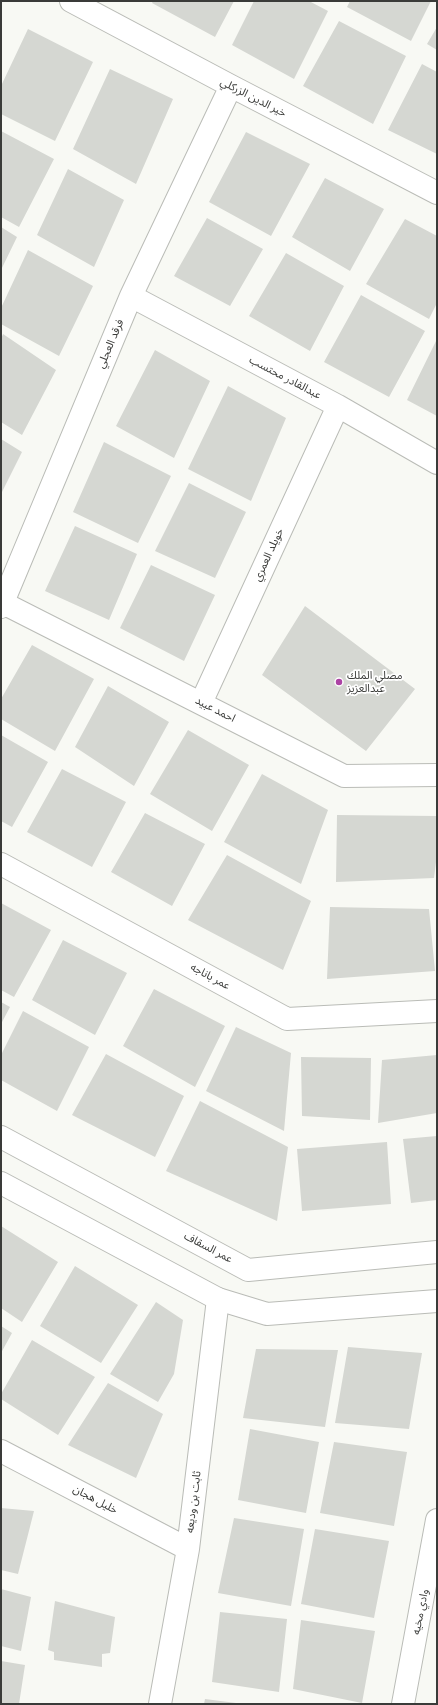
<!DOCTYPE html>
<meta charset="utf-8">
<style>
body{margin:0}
#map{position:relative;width:438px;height:1705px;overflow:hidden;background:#f8f9f4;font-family:Roboto,sans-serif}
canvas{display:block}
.frame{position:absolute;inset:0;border:2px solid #3a3b39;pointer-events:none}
</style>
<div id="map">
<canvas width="438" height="1705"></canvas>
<div class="frame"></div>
</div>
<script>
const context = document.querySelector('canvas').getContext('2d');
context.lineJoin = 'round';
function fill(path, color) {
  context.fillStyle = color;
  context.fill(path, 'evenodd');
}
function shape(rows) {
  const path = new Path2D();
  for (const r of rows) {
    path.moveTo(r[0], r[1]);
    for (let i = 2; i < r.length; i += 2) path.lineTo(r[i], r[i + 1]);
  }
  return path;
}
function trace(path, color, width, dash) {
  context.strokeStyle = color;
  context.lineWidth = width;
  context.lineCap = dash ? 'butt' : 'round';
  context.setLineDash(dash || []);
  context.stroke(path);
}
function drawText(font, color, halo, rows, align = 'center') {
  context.font = font + ' Roboto,"Noto Sans Arabic",sans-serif';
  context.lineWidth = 3.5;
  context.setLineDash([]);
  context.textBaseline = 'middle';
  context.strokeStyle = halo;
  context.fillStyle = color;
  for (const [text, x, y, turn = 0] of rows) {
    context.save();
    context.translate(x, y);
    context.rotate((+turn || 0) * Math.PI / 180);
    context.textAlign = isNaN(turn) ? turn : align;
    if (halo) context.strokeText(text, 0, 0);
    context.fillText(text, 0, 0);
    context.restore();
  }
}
fill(shape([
 [153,1,234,1,215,37,152,3],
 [254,1,309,1,328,11,294,79,232,45],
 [350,1,431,1,411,41,347,7],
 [339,21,406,56,373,124,303,86],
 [437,27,437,50,427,44],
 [28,29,93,62,55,141,1,114,1,86],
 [422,64,437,72,437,154,388,130],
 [110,69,173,99,136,184,73,149],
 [1,131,54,159,19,227,1,217],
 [246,132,310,164,271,236,209,202],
 [68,169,124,200,94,267,37,235],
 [325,178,384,209,350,271,292,237],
 [207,218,263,249,230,306,174,276],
 [405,219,437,236,437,303,429,319,366,284],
 [1,227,17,237,1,270],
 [28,250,93,286,59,356,1,324,1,308],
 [286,253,344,286,310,351,249,316],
 [361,295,425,331,389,397,324,362],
 [3,334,56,370,22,435,1,422,1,339],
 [437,339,437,416,407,400],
 [155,350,210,381,174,458,116,426],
 [228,386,286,418,251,501,188,469],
 [1,439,22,452,1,494],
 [104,442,171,476,138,543,73,512],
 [189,483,246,512,215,578,155,551],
 [75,526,137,554,109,620,45,591],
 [151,565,215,595,184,661,120,628],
 [305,606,415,689,366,751,262,675],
 [32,645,94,679,55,751,1,719,1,699],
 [108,686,169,722,134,786,75,747],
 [188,730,249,765,212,831,150,794],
 [1,735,48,762,12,827,1,821],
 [62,769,126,802,92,867,27,832],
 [262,774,328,810,301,884,224,842],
 [145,813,205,844,172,906,111,872],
 [337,815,437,816,437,854,434,878,336,882],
 [227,855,311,901,283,970,188,920],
 [1,903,51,930,14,997,1,990],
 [330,907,429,909,435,971,327,979],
 [63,940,127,973,95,1035,32,1000],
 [154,989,225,1026,195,1087,123,1046],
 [1,1002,10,1007,1,1024],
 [23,1011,89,1047,57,1111,1,1080,1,1055],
 [236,1027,291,1053,284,1131,206,1091],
 [106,1054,184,1096,155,1157,72,1115],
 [437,1055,437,1113,378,1123,382,1060],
 [301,1057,371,1058,370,1120,302,1116],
 [200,1101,288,1147,277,1221,166,1171],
 [437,1136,437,1200,411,1203,403,1139],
 [387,1142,391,1204,302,1211,297,1149],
 [1,1226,58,1262,22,1322,1,1308],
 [75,1266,138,1305,101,1363,40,1326],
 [156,1302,183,1320,174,1374,158,1402,110,1374],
 [1,1326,12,1333,1,1353],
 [32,1340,95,1377,58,1435,1,1399,1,1394],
 [348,1347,422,1353,409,1429,335,1423],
 [256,1349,338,1350,325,1427,243,1418],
 [108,1383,163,1414,136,1478,68,1445],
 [250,1429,319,1442,306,1513,238,1500],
 [334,1442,407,1452,394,1526,320,1513],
 [1,1508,34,1511,18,1574,1,1570],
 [234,1518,304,1529,291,1606,218,1593],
 [315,1529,389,1541,374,1618,301,1604],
 [1,1589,31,1597,21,1651,1,1646],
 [55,1601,115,1617,110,1653,102,1654,102,1667,54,1660,54,1652,48,1650],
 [220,1612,287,1619,279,1692,212,1682],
 [301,1620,375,1631,362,1703,293,1689],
 [1,1661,25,1665,19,1704,1,1704],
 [205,1699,236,1703,235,1704,204,1704]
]), '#d5d7d2');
const minor = shape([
 [71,1,231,86,437,193],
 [131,296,338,406,437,463],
 [3,603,344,776,437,775],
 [1,607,131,296,231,86],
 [201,703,338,406],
 [1,864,287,1019,437,1011],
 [1,1451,188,1549],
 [160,1704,188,1549,218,1299],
 [403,1704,437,1520]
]);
const tertiary = shape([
 [1,1137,248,1270,437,1252],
 [1,1183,218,1299,267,1314,437,1301]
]);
trace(minor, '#babcb7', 24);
trace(tertiary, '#babcb7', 24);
trace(minor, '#fff', 22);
trace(tertiary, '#fff', 22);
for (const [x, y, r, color] of [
 [339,682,4,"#ac42a4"]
]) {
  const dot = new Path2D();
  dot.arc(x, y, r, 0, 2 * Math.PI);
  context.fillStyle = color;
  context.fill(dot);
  trace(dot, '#fff', 1.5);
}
drawText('11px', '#3a3b39', '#fff', [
 ["خير الدين الزركلي",253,98,27],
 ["فرقد العجلي",111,344,-67],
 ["عبدالقادر محتسب",285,378,28],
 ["خويلد العمري",269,555,-65],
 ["احمد عبيد",215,710,27],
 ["عمر باناجه",210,977,28],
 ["عمر السقاف",208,1248,28],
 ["خليل هجان",95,1500,28],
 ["ثابت بن وديعه",194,1502,-83],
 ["وادي مخيه",421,1612,-79]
]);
drawText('11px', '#3a3b39', '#fff', [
 ["مصلي الملك",347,676],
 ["عبدالعزيز",347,689]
], 'left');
</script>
